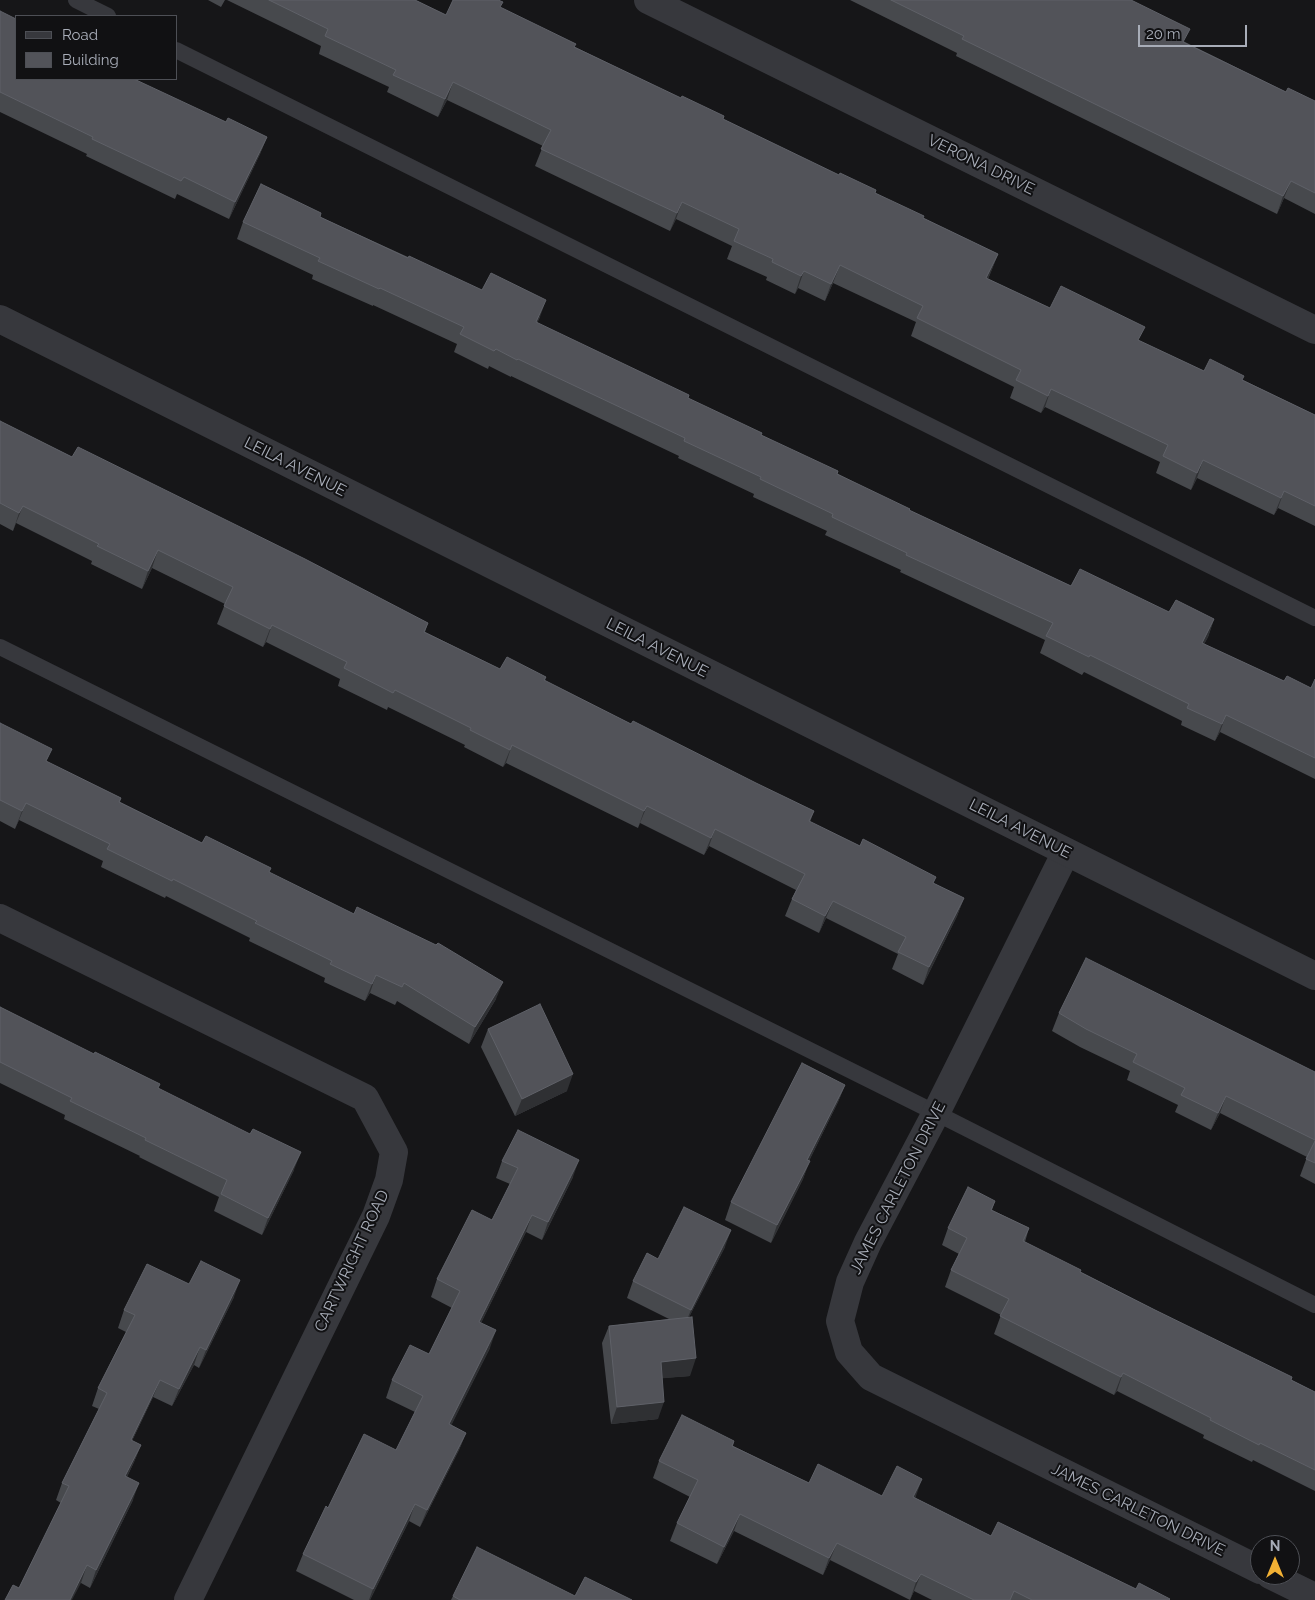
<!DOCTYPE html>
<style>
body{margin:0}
#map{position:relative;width:1315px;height:1600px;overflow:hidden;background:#161618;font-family:Raleway,sans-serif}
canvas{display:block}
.legend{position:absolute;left:15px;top:15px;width:162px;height:65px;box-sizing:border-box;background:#111113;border:1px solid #4d4f55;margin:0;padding:6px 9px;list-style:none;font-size:15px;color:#a8adb8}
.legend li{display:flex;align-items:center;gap:10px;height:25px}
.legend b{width:25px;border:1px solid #4d4f55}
.north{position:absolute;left:1250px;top:1535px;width:50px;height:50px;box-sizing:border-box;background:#111113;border:1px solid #4d4f55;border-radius:50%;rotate:0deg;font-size:14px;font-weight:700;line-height:20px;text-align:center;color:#a8adb8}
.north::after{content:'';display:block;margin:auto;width:18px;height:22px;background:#f2b134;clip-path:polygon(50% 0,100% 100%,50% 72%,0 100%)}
.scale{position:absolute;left:1138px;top:25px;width:109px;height:22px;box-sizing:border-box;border:2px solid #a8adb8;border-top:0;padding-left:6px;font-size:15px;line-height:18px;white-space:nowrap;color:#a8adb8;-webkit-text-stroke:4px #111113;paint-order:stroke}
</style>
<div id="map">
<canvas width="1315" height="1600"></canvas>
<ul class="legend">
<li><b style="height:6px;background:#37383d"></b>Road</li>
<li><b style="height:14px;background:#525359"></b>Building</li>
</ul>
<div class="north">N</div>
<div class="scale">20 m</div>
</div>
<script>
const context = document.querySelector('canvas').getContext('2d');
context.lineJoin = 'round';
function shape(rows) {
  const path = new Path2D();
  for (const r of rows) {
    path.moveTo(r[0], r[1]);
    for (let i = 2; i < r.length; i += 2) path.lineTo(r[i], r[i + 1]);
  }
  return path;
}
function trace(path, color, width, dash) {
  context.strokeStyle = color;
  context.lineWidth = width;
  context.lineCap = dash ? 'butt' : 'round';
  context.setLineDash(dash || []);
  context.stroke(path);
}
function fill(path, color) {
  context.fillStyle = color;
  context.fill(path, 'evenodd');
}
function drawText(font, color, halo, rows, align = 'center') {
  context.font = font + ' Raleway,sans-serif';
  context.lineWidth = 4;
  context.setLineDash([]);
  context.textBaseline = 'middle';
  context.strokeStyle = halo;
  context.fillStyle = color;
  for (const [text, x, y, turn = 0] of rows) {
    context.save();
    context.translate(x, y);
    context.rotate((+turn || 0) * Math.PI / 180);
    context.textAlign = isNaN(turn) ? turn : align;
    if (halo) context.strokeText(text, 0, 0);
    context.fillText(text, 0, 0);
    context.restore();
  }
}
trace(shape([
 [76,0,108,16],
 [176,50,1315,618],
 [0,647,936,1113,1315,1305]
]), '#37383d', 16);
trace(shape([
 [648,0,1315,330],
 [1066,852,936,1113,868,1242,850,1282,840,1321,849,1352,871,1377,1260,1570],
 [0,918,365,1098,394,1152,389,1180,376,1216,188,1600],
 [1270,1575,1315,1597]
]), '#37383d', 28);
trace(shape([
 [0,319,1315,976]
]), '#37383d', 28);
fill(shape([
 [208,0,225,0,221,7],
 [227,0,415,0,446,15,501,8,575,47,875,193,923,218,998,254,988,279,1050,308,1140,341,1204,371,1243,380,1315,415,1315,526,1278,508,1274,515,1197,478,1191,490,1156,473,1160,462,1045,407,1041,413,1010,398,1014,387,911,336,916,322,833,283,825,301,798,288,795,294,766,280,767,277,727,259,732,246,676,219,670,231,535,166,543,146,447,100,438,117,387,92,389,87,319,54,321,46],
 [850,0,1131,0,1185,42,1286,92,1315,101,1315,214,1284,198,1277,214,956,56,957,53],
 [0,11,16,79,226,122,267,137,260,154,229,219,177,194,175,199,86,156,87,154,0,112],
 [320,217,540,317,537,323,688,398,909,510,1071,586,1169,612,1214,619,1208,637,1204,644,1284,681,1311,688,1315,679,1315,779,1220,732,1215,741,1181,725,1182,721,1084,672,1082,675,1040,653,1045,640,900,572,901,570,825,535,827,531,753,497,754,494,678,458,679,456,511,376,511,377,489,366,488,369,454,352,457,344,373,305,373,306,312,279,313,275,237,239,243,222],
 [0,421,72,457,428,623,425,632,500,669,546,677,545,681,631,724,814,811,810,822,860,846,936,877,933,883,964,898,957,916,923,985,892,969,898,954,826,918,819,933,785,916,792,899,796,890,709,846,704,855,640,823,638,828,506,763,503,767,464,747,465,745,388,707,387,710,338,686,340,679,266,642,263,647,217,624,225,604,152,568,142,589,91,564,92,561,16,523,13,531,0,524],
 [0,723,47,762,121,798,120,802,202,843,269,873,496,999,469,1044,397,1001,395,1005,370,993,365,1001,324,982,325,978,249,941,250,938,166,896,165,898,101,867,103,861,19,820,15,829,0,821],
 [0,1007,159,1089,294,1170,262,1235,214,1211,219,1197,139,1157,140,1156,64,1119,65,1115,0,1083],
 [1059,1013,1315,1072,1315,1184,1300,1176,1307,1157,1220,1113,1211,1130,1175,1112,1178,1105,1127,1080,1130,1071,1080,1047,1052,1031],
 [488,1029,567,1091,515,1116,481,1047],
 [845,1085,838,1102,809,1161,803,1179,771,1243,725,1220,731,1202],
 [502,1161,573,1177,542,1240,526,1232,481,1323,490,1348,451,1425,466,1433,459,1450,420,1527,409,1521,370,1600,354,1600,296,1571,303,1554,328,1508,396,1450,415,1412,386,1398,392,1380,429,1354,452,1308,431,1297,437,1279,492,1220,510,1184,496,1178],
 [995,1201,992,1210,1029,1228,1025,1242,1081,1272,1315,1392,1315,1491,1253,1460,1252,1462,1203,1438,1204,1435,1117,1391,1114,1395,994,1334,1001,1315,945,1287,951,1270,959,1254,942,1245,948,1228],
 [725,1247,689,1317,690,1376,662,1378,658,1419,611,1424,602,1343,609,1326,669,1319,627,1298,633,1281,658,1259],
 [189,1284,234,1297,199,1368,194,1365,172,1406,153,1397,132,1441,141,1445,134,1462,127,1477,133,1500,90,1588,81,1583,19,1588,61,1503,56,1500,62,1483,99,1409,92,1406,98,1388,126,1332,118,1328,124,1310],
 [734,1441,733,1446,809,1483,882,1496,916,1496,915,1498,991,1536,1136,1589,1170,1600,932,1600,914,1591,910,1600,830,1560,823,1575,734,1531,717,1564,670,1541,677,1523,690,1497,653,1478,659,1461],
 [453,1596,575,1596,632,1600,451,1600]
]), '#47494d');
fill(shape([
 [453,82,447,100,438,117,445,99],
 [267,137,260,154,229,219,235,202],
 [1291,181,1284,198,1277,214,1283,196],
 [682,202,676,219,670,231,677,213],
 [998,254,991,272,980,296,986,278],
 [840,265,833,283,825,301,831,284],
 [804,271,798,288,795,294,801,276],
 [546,300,540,317,529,339,536,322],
 [1051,389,1045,407,1041,413,1048,396],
 [1203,460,1197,478,1191,490,1197,473],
 [1284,491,1278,508,1274,515,1281,498],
 [23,506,16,523,13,531,19,513],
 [158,550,152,568,142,589,148,571],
 [1214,619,1208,637,1196,660,1202,643],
 [272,625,266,642,263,647,270,629],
 [1226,715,1220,732,1215,741,1222,724],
 [512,745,506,763,503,767,510,750],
 [26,803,19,820,15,829,22,811],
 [647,806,640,823,638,828,644,811],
 [715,829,709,846,704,855,711,838],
 [964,898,957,916,923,985,929,967],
 [833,901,826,918,819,933,825,916],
 [376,975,370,993,365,1001,372,984],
 [503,982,496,999,469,1044,475,1027],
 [573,1074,567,1091,515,1116,522,1099],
 [845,1085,838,1102,801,1177,807,1160],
 [1226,1096,1220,1113,1211,1130,1218,1113],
 [301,1152,294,1170,262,1235,268,1218],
 [579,1160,573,1177,542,1240,548,1222],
 [810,1161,803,1179,771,1243,777,1225],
 [532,1215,526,1232,473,1339,479,1322],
 [731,1230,725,1247,684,1327,691,1310],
 [240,1280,234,1297,199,1368,206,1350],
 [496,1330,490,1348,443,1442,449,1424],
 [200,1347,194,1365,172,1406,179,1389],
 [696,1358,690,1376,654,1379,661,1362],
 [1123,1373,1117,1391,1114,1395,1121,1377],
 [160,1380,153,1397,124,1457,131,1440],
 [664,1402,658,1419,611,1424,617,1407],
 [466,1433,459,1450,420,1527,427,1510],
 [141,1445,134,1462,119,1494,125,1476],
 [922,1479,916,1496,907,1515,913,1497],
 [139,1483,133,1500,90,1588,96,1570],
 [415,1504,409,1521,370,1600,369,1600,373,1589],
 [740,1514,734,1531,717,1564,724,1547],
 [837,1543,830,1560,823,1575,829,1558],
 [87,1565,81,1583,72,1600,70,1600],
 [921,1574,914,1591,910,1600,916,1582]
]), '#2f3033');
const building = shape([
 [269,0,415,0,446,15,453,0,498,0,503,2,500,7,576,44,574,47,681,98,682,96,724,116,723,119,839,175,840,173,876,190,875,193,924,216,923,218,998,254,986,278,1050,308,1061,286,1145,327,1138,340,1204,371,1210,359,1244,376,1242,380,1315,415,1315,506,1284,491,1281,498,1203,460,1197,473,1163,456,1168,445,1051,389,1048,396,1016,380,1021,370,917,318,923,306,840,265,831,284,804,271,801,276,772,262,773,259,734,241,739,229,682,202,677,213,541,149,551,130,453,82,445,99,393,75,396,70,325,36,328,29,269,0],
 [891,0,1131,0,1190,29,1183,42,1286,92,1288,88,1315,101,1315,193,1291,181,1283,196,962,39,964,36,891,0],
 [0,11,16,19,16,79,134,79,226,122,228,118,267,137,235,202,184,177,181,181,92,139,93,137,0,92,0,11],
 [261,184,321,213,320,217,408,258,409,256,482,290,491,273,546,300,536,322,689,395,688,398,762,433,761,435,838,471,837,474,910,509,909,510,1071,586,1080,569,1169,612,1176,600,1214,619,1202,643,1284,681,1287,676,1311,688,1315,679,1315,758,1226,715,1222,724,1187,708,1189,704,1090,655,1089,657,1046,636,1053,623,906,555,907,553,832,517,833,514,760,479,761,477,684,441,685,438,518,359,517,360,496,349,494,351,460,334,464,327,380,288,379,289,318,261,320,258,243,222,261,184],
 [0,421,72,457,78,447,305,559,428,623,424,632,500,669,507,657,546,677,544,680,631,724,633,721,756,783,814,811,809,821,860,846,863,839,936,877,933,883,964,898,929,967,898,952,906,937,833,901,825,916,792,899,805,874,715,829,711,838,647,806,644,811,512,745,510,750,470,730,471,728,395,690,393,693,344,668,347,662,272,625,270,629,224,606,233,587,158,550,148,571,97,546,99,544,23,506,19,513,0,503,0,421],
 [0,723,52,749,46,761,121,798,119,802,202,843,206,836,271,868,269,872,354,914,357,907,436,945,438,943,503,982,475,1027,404,983,402,987,376,975,372,984,330,964,332,961,255,923,257,921,173,879,172,881,107,849,110,844,26,803,22,811,0,800,0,723],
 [1086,958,1315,1072,1315,1140,1226,1096,1218,1113,1181,1095,1185,1088,1133,1062,1137,1054,1086,1029,1059,1013,1086,958],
 [540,1004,573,1074,522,1099,488,1029,540,1004],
 [0,1007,94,1054,95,1052,160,1084,158,1088,250,1134,253,1129,301,1152,268,1218,221,1194,227,1180,145,1140,146,1138,70,1101,72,1098,0,1062,0,1007],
 [802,1063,845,1085,807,1160,810,1161,777,1225,731,1202,802,1063],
 [518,1130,579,1160,548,1222,532,1215,479,1322,496,1330,449,1424,466,1433,427,1510,415,1504,373,1589,303,1554,326,1506,328,1508,364,1434,396,1450,423,1396,392,1380,410,1345,429,1354,460,1291,437,1279,472,1210,492,1220,518,1168,502,1161,518,1130],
 [1315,1141,1315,1163,1306,1159,1315,1141],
 [968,1187,995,1201,991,1210,1029,1228,1023,1241,1081,1270,1080,1272,1155,1310,1292,1377,1291,1380,1315,1392,1315,1470,1260,1443,1259,1445,1210,1420,1211,1418,1123,1373,1121,1377,1000,1316,1009,1299,951,1270,967,1238,948,1228,968,1187],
 [684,1207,731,1230,691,1310,633,1281,647,1253,658,1259,684,1207],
 [201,1261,240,1280,206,1350,200,1347,179,1389,160,1380,131,1440,141,1445,125,1476,139,1483,96,1570,87,1565,70,1600,5,1600,13,1585,19,1588,69,1486,62,1483,107,1393,98,1388,135,1315,124,1310,147,1264,189,1284,201,1261],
 [692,1317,696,1358,661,1362,664,1402,617,1407,609,1326,692,1317],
 [682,1415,734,1441,732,1446,809,1483,818,1464,882,1496,897,1466,922,1479,913,1497,991,1536,998,1522,1136,1589,1139,1583,1170,1599,1169,1600,1032,1600,1014,1591,1010,1600,974,1600,921,1574,916,1582,837,1543,829,1558,740,1514,724,1547,677,1523,698,1480,659,1461,682,1415],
 [477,1547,575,1596,585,1577,632,1600,460,1600,453,1596,477,1547]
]);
fill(building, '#525359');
trace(building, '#5f6168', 1);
drawText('16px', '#a8adb8', '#111113', [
 ["VERONA DRIVE",981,165,26],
 ["LEILA AVENUE",295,467,27],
 ["LEILA AVENUE",657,648,27],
 ["LEILA AVENUE",1020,829,27],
 ["JAMES CARLETON DRIVE",898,1188,-63],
 ["CARTWRIGHT ROAD",352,1261,-65],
 ["JAMES CARLETON DRIVE",1138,1510,26]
]);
</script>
